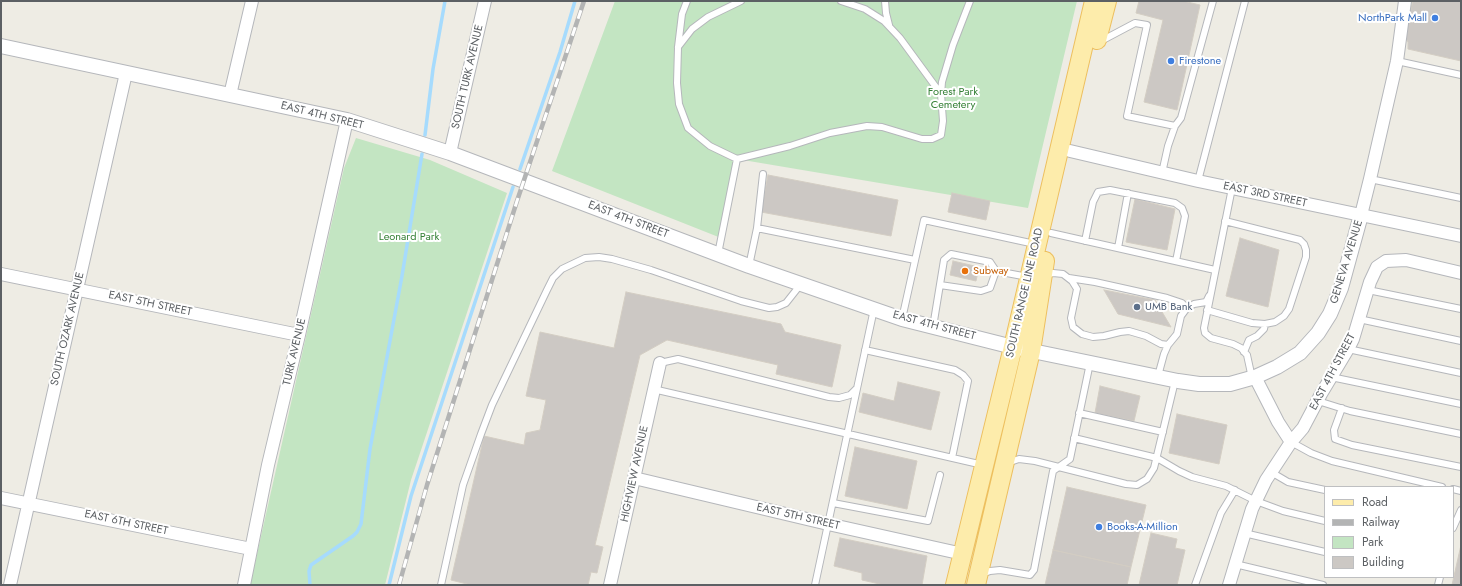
<!DOCTYPE html>
<style>
body{margin:0}
#map{position:relative;width:1462px;height:586px;overflow:hidden;background:#eeece4;font-family:Jost,sans-serif}
canvas{display:block}
.frame{position:absolute;inset:0;border:2px solid #5c6064;pointer-events:none}
.legend{position:absolute;left:1324px;top:486px;width:130px;height:92px;box-sizing:border-box;background:#fff;border:1px solid #bebfc1;margin:0;padding:5px 7px;list-style:none;font-size:12px;color:#5c6064}
.legend li{display:flex;align-items:center;gap:8px;height:20px}
.legend b{width:20px;border:1px solid #bebfc1}
</style>
<div id="map">
<canvas width="1462" height="586"></canvas>
<div class="frame"></div>
<ul class="legend">
<li><b style="height:5px;background:#fdecab"></b>Road</li>
<li><b style="height:5px;background:#b3b4b4"></b>Railway</li>
<li><b style="height:11px;background:#c3e5c2"></b>Park</li>
<li><b style="height:11px;background:#ccc8c4"></b>Building</li>
</ul>
</div>
<script>
const context = document.querySelector('canvas').getContext('2d');
context.lineJoin = 'round';
function fill(path, color) {
  context.fillStyle = color;
  context.fill(path, 'evenodd');
}
function shape(rows) {
  const path = new Path2D();
  for (const r of rows) {
    path.moveTo(r[0], r[1]);
    for (let i = 2; i < r.length; i += 2) path.lineTo(r[i], r[i + 1]);
  }
  return path;
}
function trace(path, color, width, dash) {
  context.strokeStyle = color;
  context.lineWidth = width;
  context.lineCap = dash ? 'butt' : 'round';
  context.setLineDash(dash || []);
  context.stroke(path);
}
function drawText(font, color, halo, rows, align = 'center') {
  context.font = font + ' Jost,sans-serif';
  context.lineWidth = 4;
  context.setLineDash([]);
  context.textBaseline = 'middle';
  context.strokeStyle = halo;
  context.fillStyle = color;
  for (const [text, x, y, turn = 0] of rows) {
    context.save();
    context.translate(x, y);
    context.rotate((+turn || 0) * Math.PI / 180);
    context.textAlign = isNaN(turn) ? turn : align;
    if (halo) context.strokeText(text, 0, 0);
    context.fillText(text, 0, 0);
    context.restore();
  }
}
fill(shape([
 [615,1,1077,1,1028,208,737,159,721,238,552,171],
 [356,138,430,160,507,193,411,480,385,585,250,585,344,168]
]), '#c3e5c2');
trace(shape([
 [425,135,433,69,445,1],
 [520,169,560,52,575,1],
 [310,585,309,571,311,565,353,536,357,532,361,524,370,449,402,276,422,154],
 [389,585,411,496,513,187]
]), '#a6dbfd', 3.5);
const building = shape([
 [1139,1,1183,1,1200,5,1177,110,1144,102,1163,20,1136,13,1139,1],
 [1413,1,1461,1,1461,61,1408,49,1408,42,1404,36,1413,1],
 [768,175,898,200,891,236,761,212,768,175],
 [952,193,990,201,986,220,948,212,952,193],
 [1135,199,1175,209,1167,250,1126,242,1135,199],
 [1240,238,1279,250,1268,307,1226,296,1240,238],
 [953,261,979,267,976,281,950,275,953,261],
 [1104,290,1155,300,1171,327,1118,314,1104,290],
 [626,292,781,324,785,332,841,345,832,387,776,374,778,365,667,340,640,355,595,545,603,547,597,573,591,572,588,585,471,585,451,580,484,436,524,445,526,433,540,430,546,400,526,396,540,332,614,348,626,292],
 [898,382,940,392,931,430,859,412,863,393,894,401,898,382],
 [1100,386,1140,396,1134,421,1095,413,1100,386],
 [1177,414,1227,425,1219,464,1169,453,1177,414],
 [855,447,917,461,907,509,845,496,855,447],
 [1067,487,1146,505,1131,567,1053,550,1067,487],
 [1151,533,1177,539,1175,548,1185,550,1177,585,1139,585,1151,533],
 [840,538,927,556,922,585,884,585,862,580,862,573,834,566,840,538],
 [1461,545,1461,585,1452,585,1461,545],
 [1053,550,1131,567,1127,585,1045,585,1053,550]
]);
fill(building, '#ccc8c4');
trace(building, '#d3cdc3', 1);
const service = shape([
 [687,1,682,14,678,47,677,83,679,104,688,128,710,146,737,159,790,146,830,133,867,126,882,127,922,139,932,139,941,135,943,121,941,94,942,82,953,45,970,1],
 [841,1,865,9,884,21,900,38,941,94],
 [885,1,886,13,889,25],
 [1101,41,1135,23,1147,25,1127,116,1175,126,1181,118,1213,1],
 [678,47,692,29,708,17,741,1],
 [1397,61,1461,75],
 [1162,173,1168,146,1175,126],
 [1370,179,1461,198],
 [1198,181,1245,1],
 [1232,188,1204,328,1205,333,1211,338,1233,344,1241,348,1247,355,1252,378],
 [757,228,763,174],
 [1051,233,1215,270],
 [1085,241,1093,202,1098,192,1110,190,1175,203,1182,208,1185,216,1176,261],
 [1118,248,1128,193],
 [718,254,737,159],
 [749,266,757,228,915,260],
 [1045,275,1053,273,1063,274,1072,281,1077,289,1071,318,1073,327,1082,334,1093,337,1104,336,1120,332,1129,331,1146,336,1161,344,1168,345],
 [1069,278,1095,282,1167,298,1182,303,1187,308],
 [940,285,981,291,990,288,996,271],
 [1368,290,1461,309],
 [1207,310,1252,323,1265,324,1275,322,1284,316,1289,309,1306,257,1306,250,1304,244,1300,240,1225,221],
 [902,319,924,220,1035,244],
 [1359,319,1461,341],
 [933,327,944,260,951,254,990,262,996,271,1028,277],
 [1348,349,1461,373],
 [865,350,955,370,963,375,968,381,952,458],
 [1244,352,1249,340,1257,336,1264,329,1265,324],
 [660,363,678,359,829,397,839,398,850,395,856,389],
 [1158,376,1164,354,1168,345,1177,334,1181,316,1187,308,1194,304,1206,302,1209,296],
 [1331,377,1461,404],
 [653,389,983,465],
 [1318,401,1350,411,1461,434],
 [1342,408,1334,430,1335,439,1352,445,1461,467],
 [1079,413,1163,432],
 [1074,438,1157,458,1179,471,1192,477,1226,486,1256,501,1283,511,1325,521],
 [1291,442,1311,453,1332,461,1442,487],
 [1007,463,1019,459,1035,461,1126,484,1137,485,1147,479,1154,468,1175,381],
 [1271,472,1288,482,1325,490],
 [1453,489,1461,491],
 [833,503,928,521,940,475],
 [1453,528,1461,510],
 [1244,533,1325,552],
 [1235,564,1323,585],
 [982,574,990,571,1000,570,1030,575,1034,570,1053,471,1070,459,1090,363],
 [441,585,463,485,481,434,492,405,547,290,553,278,562,269,585,258,599,257,612,259,651,270,741,301,769,308,777,307,786,303,801,284],
 [815,585,874,309],
 [1195,585,1221,513,1235,490],
 [1438,585,1440,577]
]);
const minor = shape([
 [230,95,252,1],
 [1070,151,1198,181,1461,236],
 [450,153,485,1],
 [1361,215,1370,179,1397,61,1405,1],
 [1,274,299,335],
 [1255,377,1278,422,1291,442],
 [634,478,828,524,963,554],
 [1,498,251,549],
 [10,585,126,73],
 [244,585,268,465,299,335,347,120],
 [610,585,660,363],
 [1229,585,1252,509,1266,480,1291,442,1303,428,1321,394,1348,349,1353,339,1370,282,1377,267,1386,261,1406,260,1461,273]
]);
const tertiary = shape([
 [1,46,347,120,450,153,749,266,902,319,1013,347,1178,381,1199,384,1230,384,1255,377,1277,367,1300,353,1318,333,1330,314,1341,288,1361,215]
]);
const primary = shape([
 [1097,40,1107,1],
 [955,585,1013,347,1094,1],
 [976,585,1031,351,1045,261]
]);
trace(service, '#b5b7bb', 8);
trace(minor, '#b5b7bb', 14);
trace(tertiary, '#b5b7bb', 16);
trace(primary, '#edbf5e', 20);
trace(service, '#fff', 6);
trace(minor, '#fff', 12);
trace(tertiary, '#fff', 14);
trace(primary, '#fdecab', 18);
const rail = shape([
 [399,585,427,485,517,201,584,1]
]);
trace(rail, '#b3b4b4', 4.5);
trace(rail, '#fff', 3, [9]);
for (const [x, y, r, color] of [
 [1435,18,4,"#3f7fe0"],
 [1171,61,4,"#3f7fe0"],
 [965,271,4,"#e8710a"],
 [1137,307,4,"#5c6f8a"],
 [1099,527,4,"#3f7fe0"]
]) {
  const dot = new Path2D();
  dot.arc(x, y, r, 0, 2 * Math.PI);
  context.fillStyle = color;
  context.fill(dot);
  trace(dot, '#fff', 1.5);
}
drawText('11px', '#366cbe', '#fff', [
 ["NorthPark Mall",1427,18,"right"],
 ["Firestone",1179,61],
 ["Books-A-Million",1107,527]
], 'left');
drawText('11px', '#5c6064', '#fff', [
 ["SOUTH TURK AVENUE",468,77,-77],
 ["EAST 4TH STREET",322,116,14],
 ["EAST 3RD STREET",1265,195,12],
 ["EAST 4TH STREET",628,220,21],
 ["GENEVA AVENUE",1347,262,-73],
 ["SOUTH RANGE LINE ROAD",1025,293,-77],
 ["EAST 5TH STREET",150,304,12],
 ["EAST 4TH STREET",934,326,15],
 ["SOUTH OZARK AVENUE",68,329,-77],
 ["TURK AVENUE",295,352,-77],
 ["EAST 4TH STREET",1333,372,-62],
 ["HIGHVIEW AVENUE",635,474,-78],
 ["EAST 5TH STREET",798,517,13],
 ["EAST 6TH STREET",126,523,12]
]);
drawText('11px', '#368137', '#fff', [
 ["Forest Park",953,92],
 ["Cemetery",953,105],
 ["Leonard Park",409,237]
]);
drawText('11px', '#c56008', '#fff', [
 ["Subway",973,271]
], 'left');
drawText('11px', '#4e5e75', '#fff', [
 ["UMB Bank",1145,307]
], 'left');
</script>
